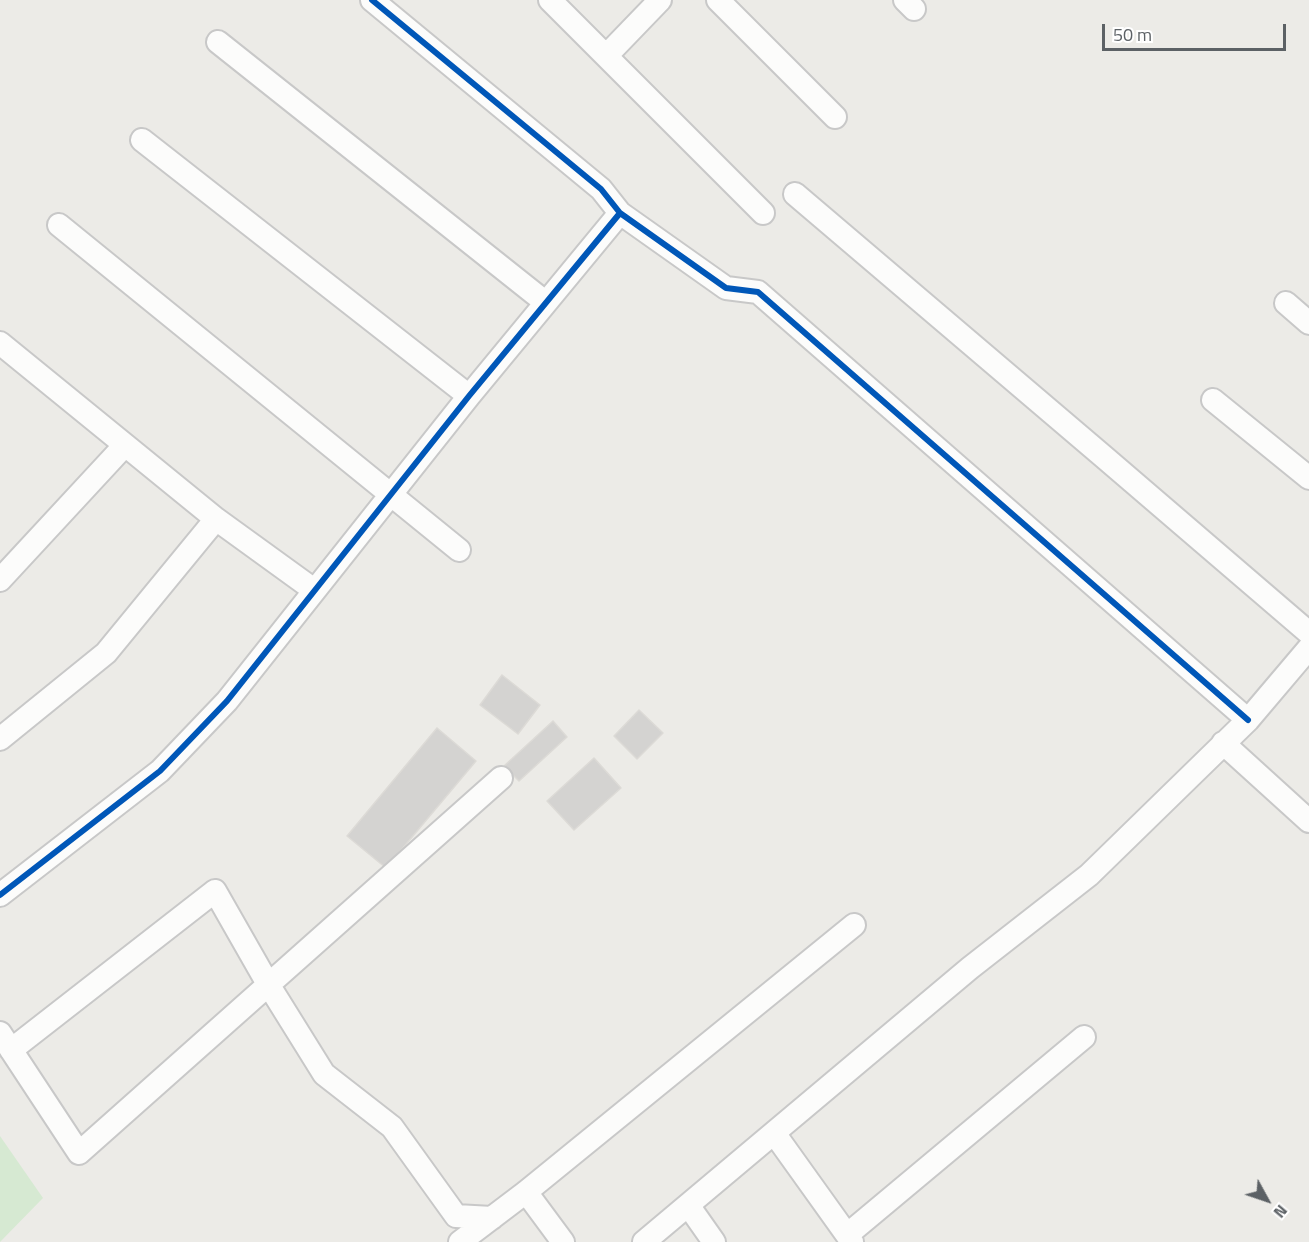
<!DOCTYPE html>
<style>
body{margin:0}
#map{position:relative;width:1309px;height:1242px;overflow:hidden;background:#ecebe7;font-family:"Titillium Web",sans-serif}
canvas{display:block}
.north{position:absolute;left:1237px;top:1170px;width:60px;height:60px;-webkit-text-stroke:4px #fff;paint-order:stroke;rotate:130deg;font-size:16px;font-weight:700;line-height:24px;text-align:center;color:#5c6165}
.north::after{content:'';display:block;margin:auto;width:21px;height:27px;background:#5c6165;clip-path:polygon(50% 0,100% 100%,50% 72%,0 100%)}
.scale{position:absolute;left:1102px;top:24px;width:184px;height:27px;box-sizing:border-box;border:3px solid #5c6165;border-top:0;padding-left:8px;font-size:18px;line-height:21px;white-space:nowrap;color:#5c6165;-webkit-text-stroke:4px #fff;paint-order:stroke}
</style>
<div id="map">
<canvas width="1309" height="1242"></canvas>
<div class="north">N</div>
<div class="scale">50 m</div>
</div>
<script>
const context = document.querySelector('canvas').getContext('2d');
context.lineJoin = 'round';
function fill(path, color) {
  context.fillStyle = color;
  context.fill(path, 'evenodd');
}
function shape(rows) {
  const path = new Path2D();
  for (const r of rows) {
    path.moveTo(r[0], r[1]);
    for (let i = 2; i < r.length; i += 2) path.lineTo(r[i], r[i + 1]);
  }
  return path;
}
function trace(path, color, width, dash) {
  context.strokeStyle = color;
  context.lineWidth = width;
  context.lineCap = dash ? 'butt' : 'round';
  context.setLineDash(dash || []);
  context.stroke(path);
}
fill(shape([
 [0,1136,43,1198,0,1242]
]), '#d6e9d2');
const building = shape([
 [502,675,540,705,518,734,480,705,502,675],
 [639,710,663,733,637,759,614,736,639,710],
 [553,721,567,737,519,781,504,766,553,721],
 [437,728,476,761,386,868,347,836,437,728],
 [594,758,621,788,574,830,547,801,594,758]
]);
fill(building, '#d4d3d1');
trace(building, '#dcdad6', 1.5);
const minor = shape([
 [372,0,601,189,620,213,726,288,758,292,1248,720],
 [550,0,763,213],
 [718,0,835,117],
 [905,0,914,9],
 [218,42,545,302],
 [607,55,660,0],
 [142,140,469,396],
 [795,194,1104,457,1309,633],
 [59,225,459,550],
 [1286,303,1309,323],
 [0,343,216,519,314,590],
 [1213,400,1309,478],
 [0,580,125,445],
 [0,739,106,653,216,519],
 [1223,743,1309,821],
 [0,895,160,771,227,701,469,396,620,213],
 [0,1033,79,1153,501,778],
 [11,1050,215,891,268,984,324,1074,392,1127,456,1216,492,1218],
 [774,1133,852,1242],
 [526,1192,563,1242],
 [688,1205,714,1242],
 [847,1235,1084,1037],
 [460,1242,526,1192,854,925],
 [644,1242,970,968,1089,875,1248,720,1309,648]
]);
trace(minor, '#c8c8c8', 26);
trace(minor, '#fcfcfb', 22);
trace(shape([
 [372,0,601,189,620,213,726,288,758,292,1248,720],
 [0,895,160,771,227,701,469,396,620,213]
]), '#0057b8', 6);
</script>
